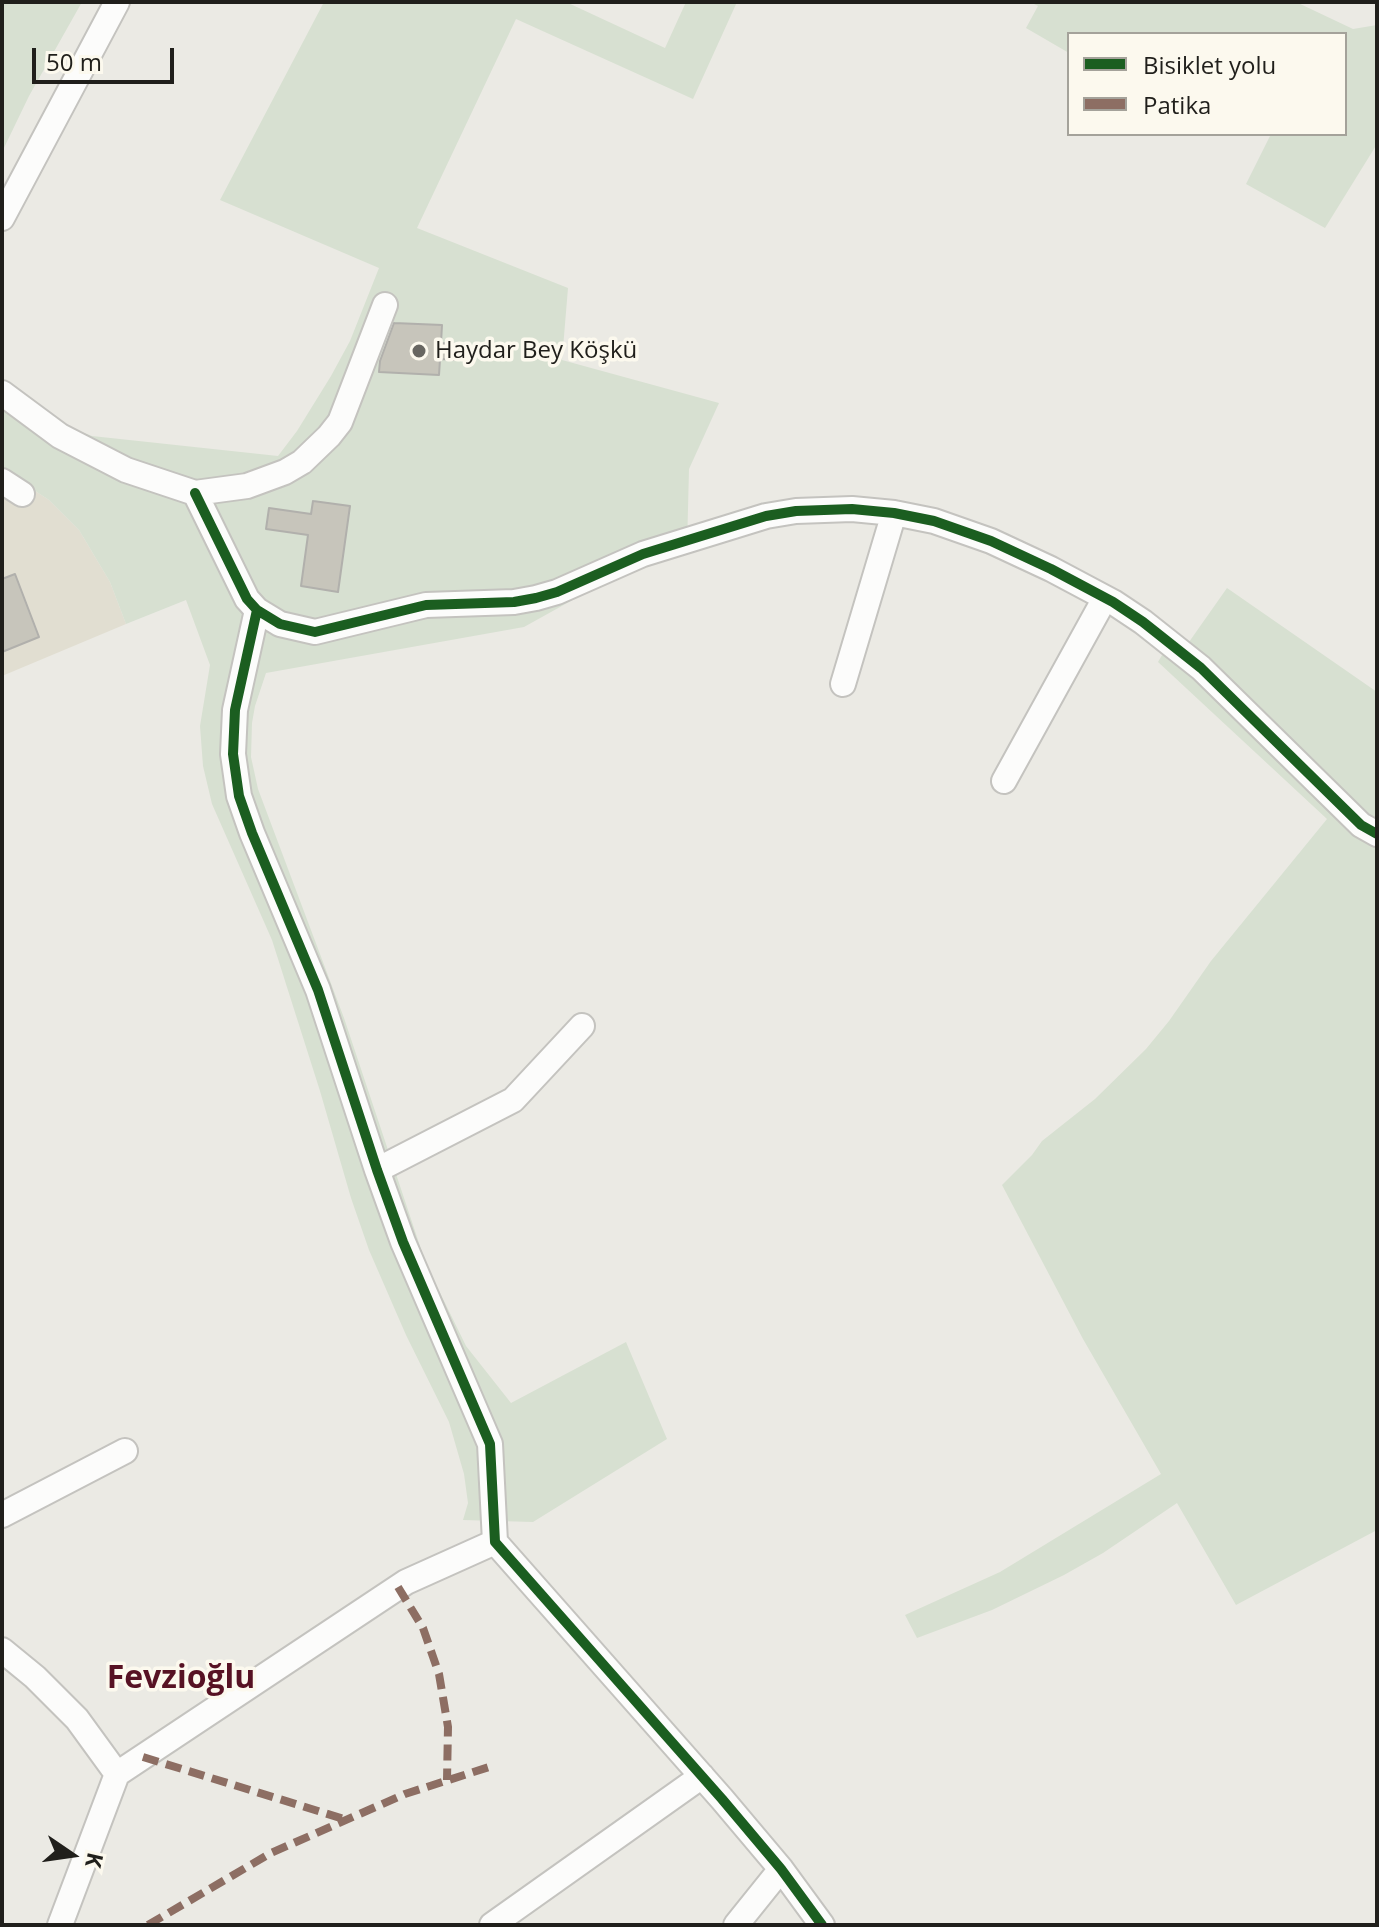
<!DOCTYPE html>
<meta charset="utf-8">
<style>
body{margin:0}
#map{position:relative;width:1379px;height:1927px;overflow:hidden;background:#ebeae4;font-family:"Open Sans",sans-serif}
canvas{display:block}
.frame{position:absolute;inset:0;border:4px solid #201f1b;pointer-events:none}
.legend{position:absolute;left:1067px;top:32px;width:280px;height:104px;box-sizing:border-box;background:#fcf9ee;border:2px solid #a4a29a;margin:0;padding:10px 14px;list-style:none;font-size:24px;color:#201f1b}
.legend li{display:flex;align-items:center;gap:16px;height:40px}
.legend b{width:40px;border:2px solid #a4a29a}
.north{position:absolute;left:32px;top:1815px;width:80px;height:80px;-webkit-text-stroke:6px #fcf9ee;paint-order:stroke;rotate:103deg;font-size:22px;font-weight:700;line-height:32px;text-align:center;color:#201f1b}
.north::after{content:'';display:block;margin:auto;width:28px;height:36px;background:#201f1b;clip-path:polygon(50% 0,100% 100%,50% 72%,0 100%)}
.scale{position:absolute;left:32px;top:48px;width:142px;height:36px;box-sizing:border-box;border:4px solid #201f1b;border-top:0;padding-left:10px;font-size:24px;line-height:28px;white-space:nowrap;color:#201f1b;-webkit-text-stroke:6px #fcf9ee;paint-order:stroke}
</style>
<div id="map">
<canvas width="1379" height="1927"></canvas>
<div class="frame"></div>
<ul class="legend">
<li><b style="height:10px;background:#1b5e20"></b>Bisiklet yolu</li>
<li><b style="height:10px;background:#8d6e63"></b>Patika</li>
</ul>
<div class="north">K</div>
<div class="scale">50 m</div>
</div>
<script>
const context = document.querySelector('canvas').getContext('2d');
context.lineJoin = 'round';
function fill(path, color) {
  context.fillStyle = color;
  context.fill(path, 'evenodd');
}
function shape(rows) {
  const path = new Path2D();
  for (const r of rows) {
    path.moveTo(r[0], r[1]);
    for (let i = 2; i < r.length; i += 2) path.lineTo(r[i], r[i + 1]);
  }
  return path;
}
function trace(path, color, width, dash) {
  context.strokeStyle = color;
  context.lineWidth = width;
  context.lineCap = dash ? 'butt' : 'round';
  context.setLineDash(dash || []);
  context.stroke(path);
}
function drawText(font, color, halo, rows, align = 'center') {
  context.font = font + ' "Open Sans",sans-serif';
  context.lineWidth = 7;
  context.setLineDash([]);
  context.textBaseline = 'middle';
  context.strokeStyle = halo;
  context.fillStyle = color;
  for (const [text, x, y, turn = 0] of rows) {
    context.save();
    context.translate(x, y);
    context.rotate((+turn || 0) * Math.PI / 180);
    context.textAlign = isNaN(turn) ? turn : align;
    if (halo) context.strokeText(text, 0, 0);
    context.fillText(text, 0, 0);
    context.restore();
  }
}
fill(shape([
 [2,469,49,500,79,530,110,582,126,624,2,676]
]), '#e1ded1');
fill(shape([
 [2,2,82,2,29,96,2,152],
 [324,2,566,2,665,48,686,2,737,2,693,99,516,19,417,228,568,288,562,360,719,403,689,469,687,548,605,582,524,627,266,673,255,706,252,723,251,757,258,789,344,1018,426,1264,466,1346,511,1403,626,1342,667,1439,533,1522,463,1520,468,1503,464,1474,449,1422,406,1335,369,1250,351,1198,320,1091,272,940,212,804,203,766,200,726,210,665,186,600,126,624,110,582,79,530,49,500,2,469,2,377,31,406,71,428,92,436,278,456,297,431,331,376,350,341,379,268,220,200],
 [1030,2,1296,2,1353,29,1377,25,1377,144,1325,228,1246,184,1271,134,1345,134,1345,34,1069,34,1069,53,1026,28,1038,6],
 [1227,588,1377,692,1377,1530,1236,1605,1177,1503,1103,1553,1064,1575,992,1610,917,1638,905,1615,1000,1572,1161,1474,1083,1339,1002,1185,1032,1155,1042,1141,1095,1099,1146,1049,1169,1021,1211,961,1327,819,1158,662,1175,633,1189,642]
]), '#d7e0d1');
const building = shape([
 [394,323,442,325,441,343,458,344,457,360,440,359,439,375,379,372,380,361,394,323],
 [313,501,350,506,338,592,301,586,308,535,266,529,269,508,311,514,313,501],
 [15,574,39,637,2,652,2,579,15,574]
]);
fill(building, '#c7c5bb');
trace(building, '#b1b0ac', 2);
const minor = shape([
 [2,218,117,2],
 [2,393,60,436,126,470,195,493,247,486,285,472,302,462,329,436,340,422,385,305],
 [2,481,22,494],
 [195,493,247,599,257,610,280,624,315,632,426,605,514,602,536,598,557,592,643,554,766,516,796,511,852,509,894,513,934,521,991,541,1051,569,1113,602,1143,622,1201,668,1361,825,1377,834],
 [257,610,235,710,233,754,239,796,252,833,318,990,377,1170,403,1242,490,1444,495,1542,722,1799,781,1869,822,1925],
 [843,684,894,513],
 [1004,781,1105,598],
 [377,1170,513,1100,582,1026],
 [2,1515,125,1451],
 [2,1650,35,1677,77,1719,117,1774],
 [60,1925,117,1774,406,1582,495,1542],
 [492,1925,702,1776],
 [736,1925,781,1869]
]);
trace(minor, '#c4c3bf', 28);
trace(minor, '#fcfcfb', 24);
trace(shape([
 [398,1587,423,1628,439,1674,448,1727,447,1780],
 [143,1757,344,1819],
 [148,1925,271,1853,405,1794,489,1767]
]), '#8d6e63', 8, [16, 8]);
trace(shape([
 [195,493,247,599,257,610,280,624,315,632,426,605,514,602,536,598,557,592,643,554,766,516,796,511,852,509,894,513,934,521,991,541,1051,569,1113,602,1143,622,1201,668,1361,825,1377,834],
 [257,610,235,710,233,754,239,796,252,833,318,990,377,1170,403,1242,490,1444,495,1542,722,1799,781,1869,822,1925]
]), '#1b5e20', 10);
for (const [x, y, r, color] of [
 [419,351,8,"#676661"]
]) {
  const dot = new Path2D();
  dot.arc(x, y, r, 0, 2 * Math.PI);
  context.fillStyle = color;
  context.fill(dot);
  trace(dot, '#fcf9ee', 3);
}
drawText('24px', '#201f1b', '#fcf9ee', [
 ["Haydar Bey Köşkü",435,351]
], 'left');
drawText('bold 32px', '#571224', '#fcf9ee', [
 ["Fevzioğlu",181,1679]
]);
</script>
